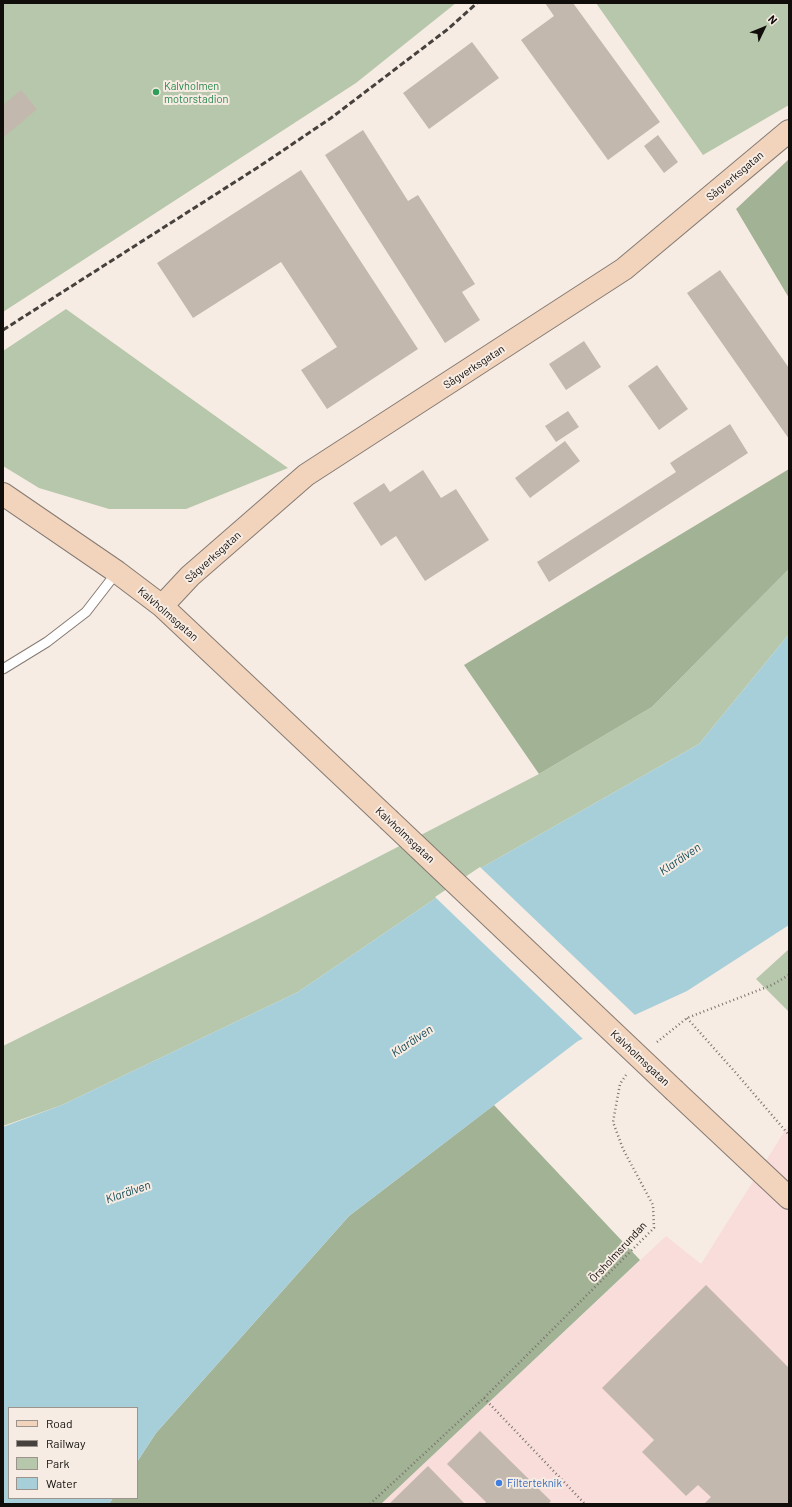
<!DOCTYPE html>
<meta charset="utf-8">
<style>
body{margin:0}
#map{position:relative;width:792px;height:1507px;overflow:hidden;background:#f7ece3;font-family:Barlow,sans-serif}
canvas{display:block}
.frame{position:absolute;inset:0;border:4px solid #100d0a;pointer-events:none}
.legend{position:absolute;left:8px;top:1407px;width:130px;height:92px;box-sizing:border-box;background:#f7ece3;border:1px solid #9b938c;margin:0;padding:5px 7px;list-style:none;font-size:12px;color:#100d0a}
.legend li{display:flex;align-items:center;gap:8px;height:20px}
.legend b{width:20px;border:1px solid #9b938c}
.north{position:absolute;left:744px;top:8px;width:40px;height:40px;-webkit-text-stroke:3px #f7ece3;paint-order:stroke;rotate:47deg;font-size:11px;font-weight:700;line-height:16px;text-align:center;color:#100d0a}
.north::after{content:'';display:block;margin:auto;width:14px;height:18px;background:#100d0a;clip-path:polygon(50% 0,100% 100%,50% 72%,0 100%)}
</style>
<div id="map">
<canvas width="792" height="1507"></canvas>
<div class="frame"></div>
<ul class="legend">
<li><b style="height:5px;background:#f2d4bd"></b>Road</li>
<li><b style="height:5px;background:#46413d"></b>Railway</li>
<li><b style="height:11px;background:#b7c7ab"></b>Park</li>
<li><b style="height:11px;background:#a7cfd9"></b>Water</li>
</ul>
<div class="north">N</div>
</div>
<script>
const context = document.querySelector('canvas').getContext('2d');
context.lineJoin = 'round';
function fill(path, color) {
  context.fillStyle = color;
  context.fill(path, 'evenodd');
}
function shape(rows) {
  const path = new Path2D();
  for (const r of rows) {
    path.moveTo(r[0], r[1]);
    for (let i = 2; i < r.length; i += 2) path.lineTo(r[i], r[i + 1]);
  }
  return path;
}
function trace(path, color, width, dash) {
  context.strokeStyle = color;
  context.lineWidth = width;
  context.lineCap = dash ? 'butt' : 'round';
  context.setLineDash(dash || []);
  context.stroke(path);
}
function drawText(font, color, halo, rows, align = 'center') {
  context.font = font + ' Barlow,sans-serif';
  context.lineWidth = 4;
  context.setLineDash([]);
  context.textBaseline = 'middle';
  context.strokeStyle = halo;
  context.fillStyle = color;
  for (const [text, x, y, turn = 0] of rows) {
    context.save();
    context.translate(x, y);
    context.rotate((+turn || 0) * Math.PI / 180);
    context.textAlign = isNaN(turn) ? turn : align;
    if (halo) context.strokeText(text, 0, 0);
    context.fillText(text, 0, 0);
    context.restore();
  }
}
fill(shape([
 [789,1124,789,1504,381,1504,666,1236,701,1264]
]), '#f8dddb');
fill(shape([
 [3,3,456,3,356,83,3,312],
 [596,3,789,3,789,105,703,155],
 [66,309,288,468,186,509,109,509,39,488,3,466,3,351],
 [789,569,789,634,699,744,474,872,298,992,62,1105,3,1126,3,1046,258,919,539,774,652,707],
 [789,949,789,1012,756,979]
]), '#b7c7ab');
fill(shape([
 [789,159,789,298,736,209],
 [789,469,789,569,652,707,539,774,464,665],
 [494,1105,640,1260,381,1504,109,1504,113,1498,137,1498,137,1462,156,1433,349,1216]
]), '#a2b295');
fill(shape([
 [789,634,789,925,687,991,578,1041,349,1216,156,1433,137,1462,137,1408,9,1408,9,1498,113,1498,109,1504,3,1504,3,1127,62,1105,298,992,474,872,699,744]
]), '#a7cfd9');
fill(shape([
 [480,867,636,1016,584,1040,435,897]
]), '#f7ece3');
fill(shape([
 [545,3,573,3,660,122,608,160,521,40,554,16],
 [472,42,499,78,429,129,403,93],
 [21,90,37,109,3,138,3,105],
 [363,130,408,201,418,195,475,284,462,292,480,320,445,343,325,155],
 [658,135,678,162,664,173,644,146],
 [301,170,418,349,327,409,301,370,337,347,281,262,193,318,157,263],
 [720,270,789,368,789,439,687,293],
 [584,341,601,367,566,390,549,364],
 [657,365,688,409,659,430,628,386],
 [568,411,579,427,556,442,545,426],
 [730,424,748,453,549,582,537,562,676,472,670,463],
 [565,441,580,461,530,498,515,478],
 [423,470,441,498,456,489,489,540,425,581,396,536,381,546,353,503,384,483,390,492],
 [706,1285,789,1368,789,1504,704,1504,711,1497,698,1485,686,1496,642,1452,654,1440,602,1388],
 [480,1431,551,1501,548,1504,484,1504,486,1502,447,1464],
 [428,1466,465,1504,389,1504]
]), '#c2b8ae');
const lane = shape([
 [3,669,47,642,86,612,117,572]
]);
const secondary = shape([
 [3,494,117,572,162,606,388,819],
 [162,606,190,576,306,475,624,269,789,131],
 [675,1091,789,1198]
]);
trace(lane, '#857b73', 11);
trace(secondary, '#857b73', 24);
trace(shape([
 [687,1018,736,1073,789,1135],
 [657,1042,687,1018,772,985,789,975],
 [484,1398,585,1504],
 [370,1504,484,1398,654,1228,653,1205,623,1149,613,1122,620,1084,626,1075]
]), '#79736d', 2.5, [1, 3]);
trace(lane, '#fff', 9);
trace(secondary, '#f2d4bd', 22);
trace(shape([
 [3,330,260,166,331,118,448,29,477,3]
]), '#46413d', 3, [6, 3]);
const secondaryBridge = shape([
 [388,819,675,1091]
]);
trace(secondaryBridge, '#857b73', 24, []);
trace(secondaryBridge, '#f2d4bd', 22);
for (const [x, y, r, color] of [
 [156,92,4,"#2e9e5b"],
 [499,1483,4,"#3f7fe0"]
]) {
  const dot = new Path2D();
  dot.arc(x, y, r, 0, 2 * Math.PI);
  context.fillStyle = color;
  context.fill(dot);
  trace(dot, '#f7ece3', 1.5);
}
drawText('11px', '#27864d', '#f7ece3', [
 ["Kalvholmen",164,86],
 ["motorstadion",164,99]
], 'left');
drawText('11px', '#100d0a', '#f7ece3', [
 ["Sågverksgatan",735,176,-40],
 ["Sågverksgatan",474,367,-33],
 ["Sågverksgatan",213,557,-42],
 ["Kalvholmsgatan",168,614,41],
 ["Kalvholmsgatan",405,835,43],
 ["Kalvholmsgatan",640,1058,43],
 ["Örsholmsrundan",618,1252,-47]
]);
drawText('11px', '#366cbe', '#f7ece3', [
 ["Filterteknik",507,1483]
], 'left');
drawText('italic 12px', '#144c58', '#f7ece3', [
 ["Klarälven",680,859,-34],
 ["Klarälven",412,1041,-34],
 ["Klarälven",128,1192,-19]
]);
</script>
